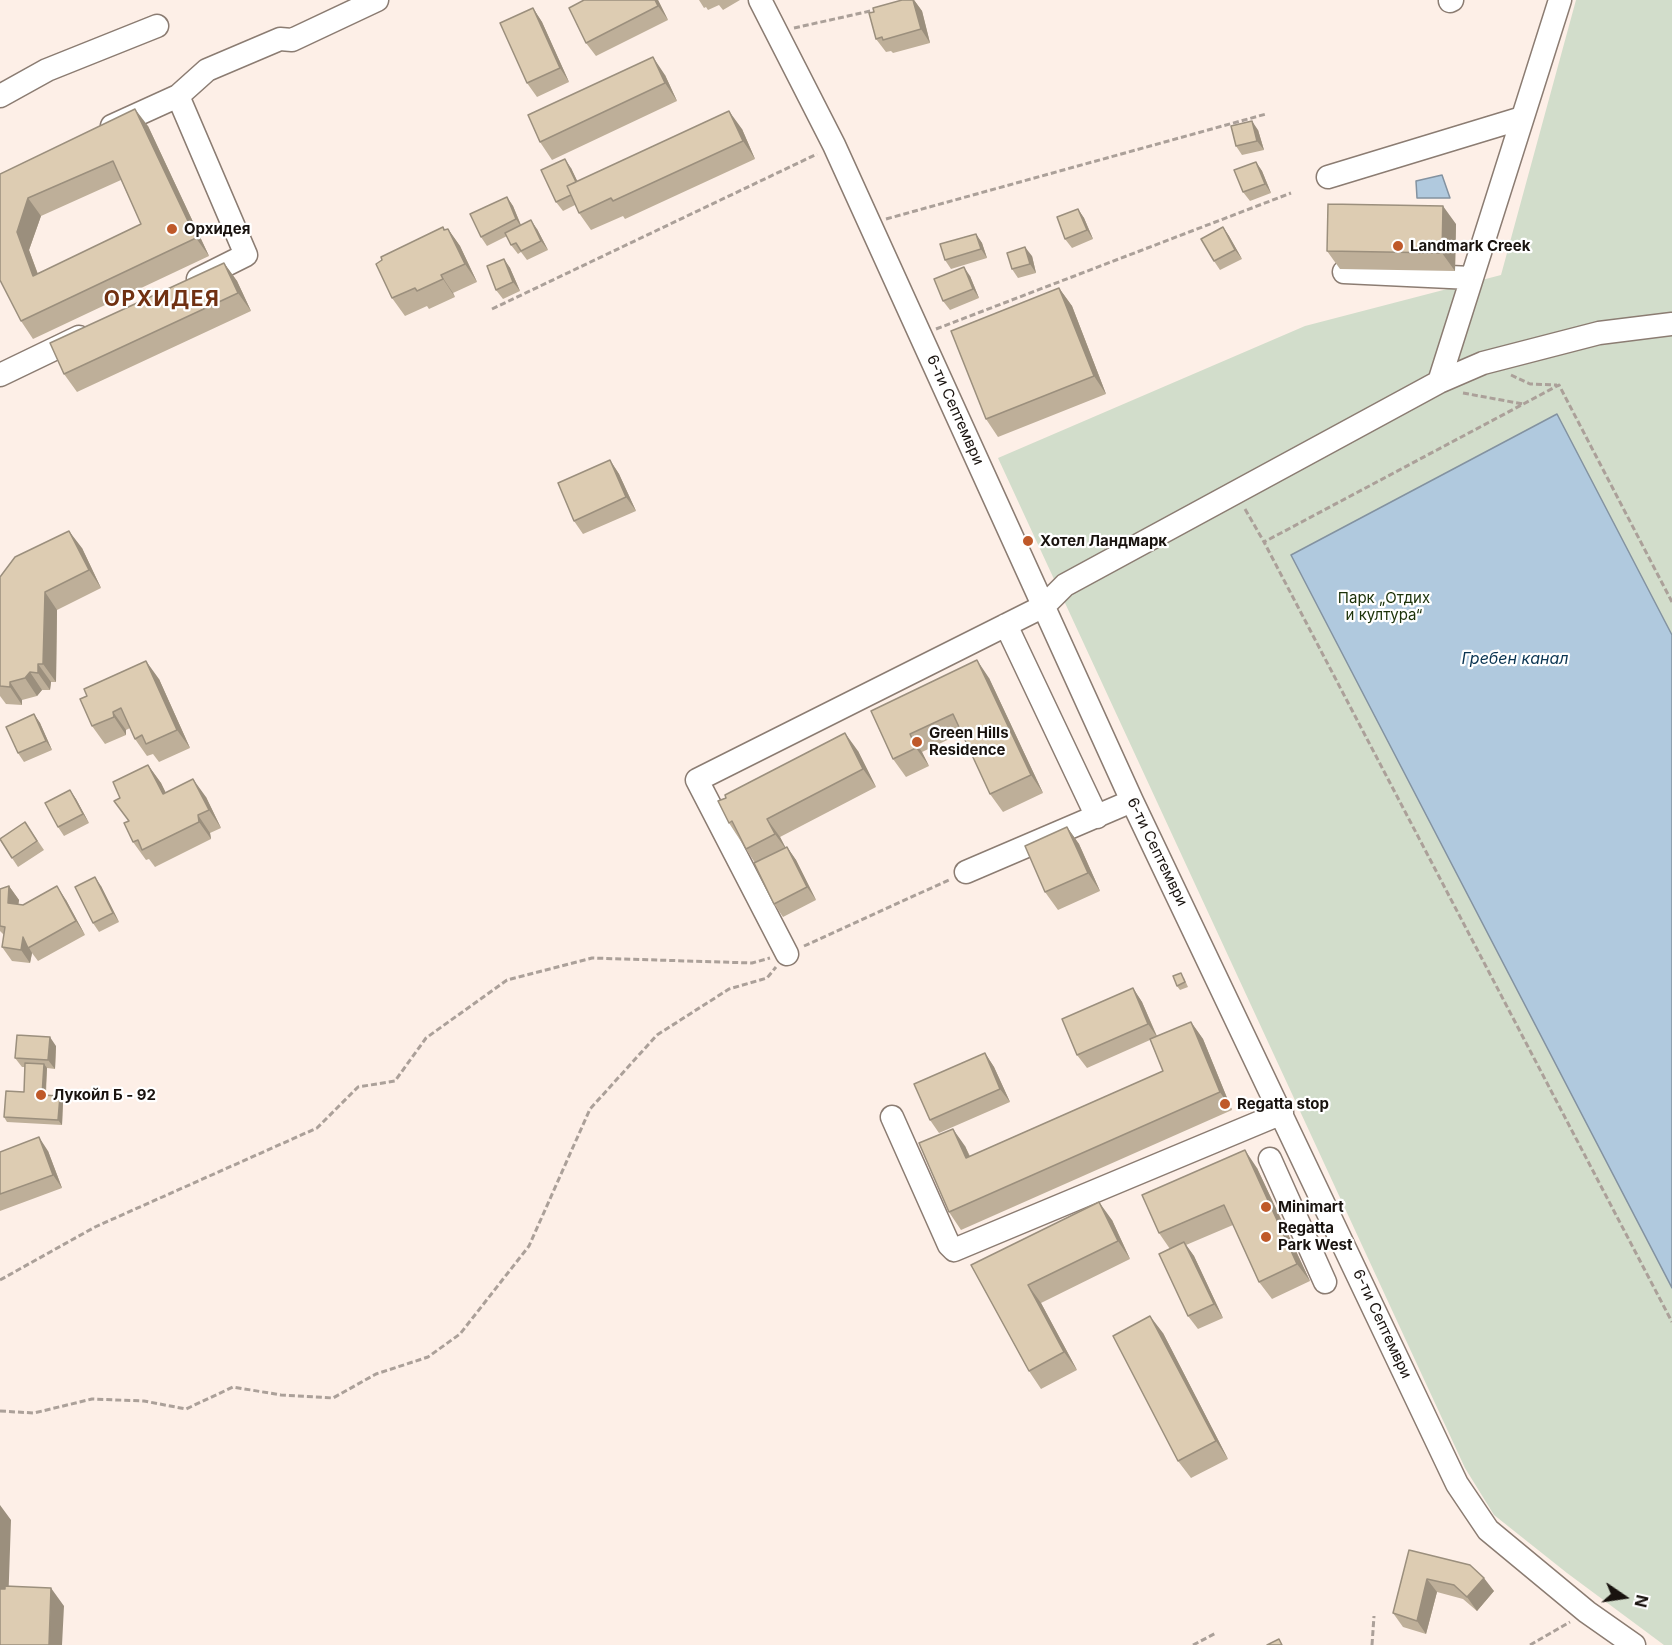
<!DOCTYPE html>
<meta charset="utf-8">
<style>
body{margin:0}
#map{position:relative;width:1672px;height:1645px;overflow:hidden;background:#fdefe7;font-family:Inter,sans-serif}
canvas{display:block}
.north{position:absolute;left:1594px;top:1567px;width:60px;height:60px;-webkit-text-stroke:4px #fff;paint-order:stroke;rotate:103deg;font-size:16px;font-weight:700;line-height:24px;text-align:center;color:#19130f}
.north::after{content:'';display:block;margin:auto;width:21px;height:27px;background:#19130f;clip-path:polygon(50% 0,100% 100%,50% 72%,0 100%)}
</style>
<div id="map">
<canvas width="1672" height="1645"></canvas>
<div class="north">N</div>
</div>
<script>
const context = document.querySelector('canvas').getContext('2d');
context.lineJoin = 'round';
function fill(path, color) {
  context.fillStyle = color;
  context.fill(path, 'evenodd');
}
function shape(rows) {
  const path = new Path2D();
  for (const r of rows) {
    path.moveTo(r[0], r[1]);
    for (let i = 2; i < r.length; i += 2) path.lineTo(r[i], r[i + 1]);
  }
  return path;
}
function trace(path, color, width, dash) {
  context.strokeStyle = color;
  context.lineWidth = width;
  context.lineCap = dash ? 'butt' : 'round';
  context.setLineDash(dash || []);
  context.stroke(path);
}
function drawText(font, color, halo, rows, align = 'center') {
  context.font = font + ' Inter,sans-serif';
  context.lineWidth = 4.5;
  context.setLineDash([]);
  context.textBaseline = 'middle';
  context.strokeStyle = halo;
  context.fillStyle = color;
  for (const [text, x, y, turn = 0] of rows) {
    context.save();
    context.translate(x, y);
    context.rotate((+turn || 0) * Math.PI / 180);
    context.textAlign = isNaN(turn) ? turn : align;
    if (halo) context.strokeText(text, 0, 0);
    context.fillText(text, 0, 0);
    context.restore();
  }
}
fill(shape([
 [1576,0,1672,0,1672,1645,1664,1645,1567,1573,1494,1515,1465,1468,998,458,1305,326,1501,275]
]), '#d2ddcb');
const water = shape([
 [1442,175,1450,198,1417,198,1416,181,1442,175],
 [1557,414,1672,635,1672,1288,1291,555,1557,414]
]);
fill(water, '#b0c9de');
trace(water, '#8392a0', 1.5);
const minor = shape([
 [760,0,834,145,1132,801,1457,1484,1488,1530,1587,1612,1634,1645],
 [1450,1,1452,0],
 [0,96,47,70,157,26],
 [178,96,207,70,280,39,292,40,377,0],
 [112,126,178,96,246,255,198,279],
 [1328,177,1522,118],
 [1344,272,1471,278],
 [0,375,79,337],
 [1439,382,1560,0],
 [1006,625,1097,817],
 [966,872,1132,801],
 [787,954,697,780,1044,606,1065,585,1439,382,1483,363,1599,333,1672,324],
 [892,1117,949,1245,954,1250,1282,1113],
 [1270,1159,1325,1282]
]);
trace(minor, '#8b7c72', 25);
trace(shape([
 [794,28,875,10],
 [886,219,1266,114],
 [492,309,817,154],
 [936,329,1291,193],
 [1511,375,1530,384,1557,385],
 [1463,393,1523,404],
 [1245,509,1264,542],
 [1672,602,1559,385,1264,542,1672,1322],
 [804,946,951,879],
 [0,1280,95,1227,317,1128,358,1087,395,1081,426,1038,507,980,592,958,752,963,770,958],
 [0,1411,34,1413,92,1399,144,1401,186,1409,233,1387,281,1395,333,1398,376,1374,428,1357,460,1334,529,1246,590,1109,657,1035,729,989,767,978,776,967],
 [1193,1645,1216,1633],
 [1372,1645,1374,1616],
 [1530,1645,1570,1622]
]), '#aba099', 3, [6, 3]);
trace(minor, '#fff', 22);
fill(shape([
 [584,0,658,0,668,20,596,56,586,43],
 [699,0,740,0,723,10,719,5,708,10,706,7,704,8],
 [902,0,914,0,922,11,930,43,893,53,891,51,886,52,876,39],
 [533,8,542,22,569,82,537,97,527,83],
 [665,75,677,101,552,160,540,142],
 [148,126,209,256,33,339,21,321,0,174],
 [121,180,141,224,38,274,29,250,41,216],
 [742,129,755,159,625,219,623,216,591,230,579,213,575,205,563,211,556,202,571,168,577,181],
 [1258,130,1264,150,1242,155,1236,146],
 [1256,162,1262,171,1271,193,1250,201,1243,192],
 [507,197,513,206,521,225,537,229,548,250,527,260,521,252,518,254,511,245,507,236,487,246,481,237],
 [1078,209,1084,218,1093,239,1072,248,1065,239],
 [1456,224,1455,271,1340,269,1327,251],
 [443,227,445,230,448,229,460,246,477,282,453,293,455,297,429,309,427,306,405,316,392,298],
 [1223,227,1229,236,1242,259,1220,270,1214,261],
 [976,234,982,243,987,258,951,269,945,260],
 [1032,256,1036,273,1018,278,1012,269],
 [504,259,510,268,520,291,503,299,496,290],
 [224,263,237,281,251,311,77,392,64,374],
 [970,276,979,298,950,310,943,301],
 [1059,288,1072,306,1106,394,998,437,986,419],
 [610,460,619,474,636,511,583,534,574,521],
 [82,548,101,588,57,610,56,682,51,682,50,690,42,690,37,696,22,700,22,705,6,704,0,696,0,577],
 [989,678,1043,793,1003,812,990,794,962,733,922,752,929,766,906,777,893,759,871,711],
 [159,679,190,748,159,762,153,754,147,756,135,739,130,728,126,730,126,735,105,744,92,726],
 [34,714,40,723,52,750,24,762,18,753],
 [858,751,876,787,780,837,785,847,787,847,796,860,816,900,783,917,774,904,755,863,729,823],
 [148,765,161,783,166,793,206,797,221,828,210,833,211,839,155,867,149,859,146,860,133,842,128,821,120,798],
 [70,790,76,799,89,823,64,836,58,827],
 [25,822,44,850,18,867,0,840],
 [1067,827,1079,844,1100,891,1058,910,1045,892],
 [9,886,19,900,18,904,23,905,66,900,85,935,38,961,32,953,30,963,12,961,2,947,4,935,0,931,0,889],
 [101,886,119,922,99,932,93,923],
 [1184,978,1188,987,1180,990,1177,986],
 [1133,988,1142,1002,1157,1036,1191,1022,1203,1039,1232,1110,961,1230,949,1212,965,1146,970,1156,1163,1071,1150,1040,1087,1068,1077,1055],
 [56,1046,55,1069,47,1068,46,1095,63,1101,62,1125,7,1122,4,1117,24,1092,25,1067,22,1067,15,1058],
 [985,1053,994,1067,1010,1102,939,1133,930,1120],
 [48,1151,62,1188,0,1211,0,1152],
 [1257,1168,1310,1281,1272,1299,1259,1282,1233,1225,1186,1245,1194,1256,1223,1318,1198,1329,1188,1316,1170,1249,1159,1233],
 [1112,1220,1130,1259,1041,1303,1077,1370,1041,1389,1029,1371,971,1265],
 [1163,1333,1228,1459,1191,1478,1178,1461],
 [1409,1550,1494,1591,1477,1611,1463,1599,1437,1592,1426,1634,1403,1627,1393,1613]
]), '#beaf99');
fill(shape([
 [655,0,658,0,668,20,658,6],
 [913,0,914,0,922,11,930,43,921,29],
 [533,8,542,22,569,82,560,68],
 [653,57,665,75,677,101,665,83],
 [135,109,148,126,209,256,196,238],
 [729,111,742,129,755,159,743,141],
 [1252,121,1258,130,1264,150,1257,141],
 [565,159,571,168,586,199,580,190],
 [1256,162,1262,171,1271,193,1265,184],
 [507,197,513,206,522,228,516,219],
 [28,198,41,216,29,250,45,294,33,276,17,232],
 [1443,206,1456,224,1455,271,1442,253],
 [1078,209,1084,218,1093,239,1087,230],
 [531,220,537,229,548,250,541,241],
 [443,227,456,245,448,229,460,246,477,282,465,264],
 [1223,227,1229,236,1242,259,1235,250],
 [976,234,982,243,987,258,981,249],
 [1025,247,1032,256,1036,273,1030,264],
 [504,259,510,268,520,291,513,282],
 [224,263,237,281,251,311,238,293],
 [964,267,970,276,979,298,973,289],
 [441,275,453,293,455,297,443,279],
 [1059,288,1072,306,1106,394,1094,376],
 [610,460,619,474,636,511,626,497],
 [69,531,82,548,101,588,89,570],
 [45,592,57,610,56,682,43,664],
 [977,660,989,678,1043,793,1031,775],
 [146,661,159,679,190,748,177,730],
 [38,664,51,682,50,690,38,673],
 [30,672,42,690,37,696,25,678],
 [10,682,22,700,22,705,10,687],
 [113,712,126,730,126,735,114,717],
 [34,714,40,723,52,750,46,741],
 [845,733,858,751,876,787,863,769],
 [910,734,922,752,929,766,916,748],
 [148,765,161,783,175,812,163,794],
 [193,779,206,797,221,828,209,810],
 [70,790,76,799,89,823,83,814],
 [198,815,210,833,211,839,199,822],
 [767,819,780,837,788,852,775,834],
 [1067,827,1079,844,1100,891,1088,873],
 [787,847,796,860,816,900,807,887],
 [95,877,101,886,119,922,113,913],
 [9,886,19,900,17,917,8,903],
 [57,886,66,900,85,935,76,921],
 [23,937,32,953,30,963,21,950],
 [1133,988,1142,1002,1157,1037,1148,1024],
 [1191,1022,1203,1039,1232,1110,1220,1092],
 [50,1037,56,1046,55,1069,48,1060],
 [985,1053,994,1067,1010,1102,1000,1089],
 [44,1064,47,1068,45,1100,42,1095],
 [60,1096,63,1101,62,1125,58,1120],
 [953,1129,965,1146,978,1176,966,1158],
 [39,1137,48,1151,62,1188,53,1175],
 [1245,1150,1257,1168,1310,1281,1297,1264],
 [1099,1202,1112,1220,1130,1259,1118,1241],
 [1184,1242,1194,1256,1223,1318,1214,1304],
 [1028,1285,1041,1303,1077,1370,1064,1352],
 [1150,1316,1163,1333,1228,1459,1216,1441],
 [0,1505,11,1520,8,1607,0,1596],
 [1484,1578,1494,1591,1477,1611,1467,1597],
 [1427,1579,1437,1592,1426,1634,1417,1621],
 [51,1588,64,1606,62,1645,49,1645]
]), '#9b8f7d');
const building = shape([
 [584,0,655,0,658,6,586,43,569,8,584,0],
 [902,0,913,0,921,29,883,40,882,37,876,39,869,13,874,12,873,8,902,0],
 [533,8,560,68,527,83,500,23,533,8],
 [653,57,665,83,540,142,528,115,653,57],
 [135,109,196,238,21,321,0,280,0,174,135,109],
 [113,161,141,224,33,276,17,232,28,198,113,161],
 [729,111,743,141,613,201,611,198,579,213,567,186,729,111],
 [1252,121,1257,141,1236,146,1231,126,1252,121],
 [565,159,576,182,567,186,571,195,556,202,541,170,565,159],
 [1256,162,1265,184,1243,192,1234,170,1256,162],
 [507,197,516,219,481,237,470,214,507,197],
 [1328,204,1443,206,1442,253,1327,251,1328,204],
 [1078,209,1087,230,1065,239,1057,217,1078,209],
 [531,220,541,241,521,251,516,243,511,245,505,233,531,220],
 [443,227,444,230,448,229,465,264,441,275,443,279,417,291,415,288,392,298,376,264,382,260,381,257,443,227],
 [1223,227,1235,250,1214,261,1201,239,1223,227],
 [976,234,981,249,945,260,940,244,976,234],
 [1025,247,1030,264,1012,269,1007,253,1025,247],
 [504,259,513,282,496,290,487,266,504,259],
 [224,263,238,293,64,374,50,343,224,263],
 [964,267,973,289,943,301,934,279,964,267],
 [1059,288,1094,376,986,419,951,331,1059,288],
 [610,460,626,497,574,521,558,483,610,460],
 [69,531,89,570,45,592,43,664,38,664,38,673,30,672,25,678,10,682,10,687,0,686,0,577,15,557,69,531],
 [977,660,1031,775,990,794,953,714,910,734,916,748,893,759,871,711,977,660],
 [146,661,177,730,146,744,142,735,135,739,121,708,113,712,114,717,92,726,80,699,87,696,84,689,146,661],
 [34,714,46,741,18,753,6,727,34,714],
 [845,733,863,769,767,819,775,834,746,849,732,821,729,823,718,801,726,798,725,795,845,733],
 [148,765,163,794,193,779,209,810,198,815,199,822,142,850,138,840,133,842,124,823,129,821,114,801,120,798,113,782,148,765],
 [70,790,83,814,58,827,45,803,70,790],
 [25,822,37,841,12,858,0,839,25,822],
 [1067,827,1088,873,1045,892,1025,846,1067,827],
 [787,847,807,887,774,904,754,863,787,847],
 [95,877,113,913,93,923,75,887,95,877],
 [9,886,8,903,23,905,57,886,76,921,28,948,23,937,21,950,2,947,5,927,0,926,0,889,9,886],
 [1181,973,1185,982,1177,986,1173,976,1181,973],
 [1133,988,1148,1024,1077,1055,1062,1019,1133,988],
 [1191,1022,1220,1092,949,1212,919,1143,953,1129,966,1158,1163,1071,1150,1039,1191,1022],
 [17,1035,50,1037,48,1060,15,1058,17,1035],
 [985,1053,1000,1089,930,1120,914,1084,985,1053],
 [25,1063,44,1064,42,1095,60,1096,58,1120,4,1117,6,1091,24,1092,25,1063],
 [39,1137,53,1175,0,1194,0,1152,39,1137],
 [1245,1150,1297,1264,1259,1282,1224,1205,1159,1233,1142,1195,1245,1150],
 [1099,1202,1118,1241,1028,1285,1064,1352,1029,1371,971,1265,1099,1202],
 [1184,1242,1214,1304,1188,1316,1159,1254,1184,1242],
 [1150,1316,1216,1441,1178,1461,1113,1336,1150,1316],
 [1409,1550,1470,1565,1484,1578,1467,1597,1454,1585,1427,1579,1417,1621,1393,1613,1409,1550],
 [5,1586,51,1588,49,1645,0,1645,0,1589,5,1589,5,1586],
 [1279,1639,1282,1645,1267,1645,1279,1639]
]);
fill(building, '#ddccb2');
trace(building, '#9b8f7d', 1.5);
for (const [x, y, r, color] of [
 [172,229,6,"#bf5929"],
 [1398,246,6,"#bf5929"],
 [1028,541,6,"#bf5929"],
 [917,742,6,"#bf5929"],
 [41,1095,6,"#bf5929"],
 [1225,1104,6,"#bf5929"],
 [1266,1207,6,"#bf5929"],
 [1266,1237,6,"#bf5929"]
]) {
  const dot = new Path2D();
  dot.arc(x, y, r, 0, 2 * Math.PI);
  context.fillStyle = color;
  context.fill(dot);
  trace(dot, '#fff', 2);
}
drawText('bold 15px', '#19130f', '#fff', [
 ["Орхидея",184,229],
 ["Landmark Creek",1410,246],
 ["Хотел Ландмарк",1040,541],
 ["Green Hills",929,733],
 ["Residence",929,750],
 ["Лукойл Б - 92",53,1095],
 ["Regatta stop",1237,1104],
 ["Minimart",1278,1207],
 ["Regatta",1278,1228],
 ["Park West",1278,1245]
], 'left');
drawText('15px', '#19130f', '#fff', [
 ["6-ти Септември",955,410,66],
 ["6-ти Септември",1157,852,64],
 ["6-ти Септември",1382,1324,65]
]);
drawText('15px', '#1c3209', '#fff', [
 ["Парк „Отдих",1384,598],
 ["и култура“",1384,615]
]);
drawText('italic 16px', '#0a3553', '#fff', [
 ["Гребен канал",1515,659]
]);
context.letterSpacing = '1.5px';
drawText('bold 21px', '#703011', '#fff', [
 ["ОРХИДЕЯ",162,300]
]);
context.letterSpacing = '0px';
</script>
